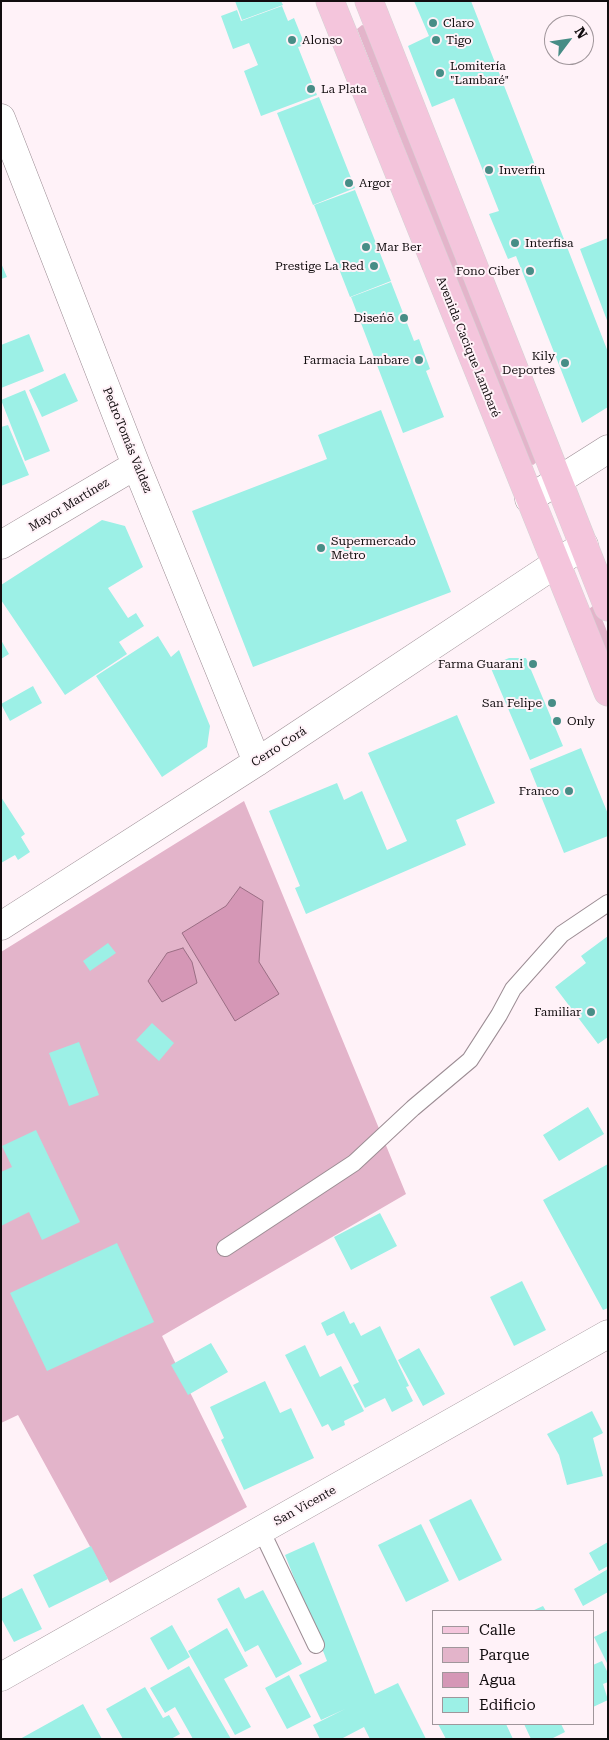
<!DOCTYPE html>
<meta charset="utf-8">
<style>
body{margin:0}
#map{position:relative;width:609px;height:1740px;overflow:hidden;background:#fff2f8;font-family:"Roboto Serif",serif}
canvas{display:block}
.frame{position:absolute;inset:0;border:2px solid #120d0f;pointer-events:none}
.legend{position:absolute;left:432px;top:1610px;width:162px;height:115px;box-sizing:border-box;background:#fff2f8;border:1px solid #a0969b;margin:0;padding:6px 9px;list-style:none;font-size:15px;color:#120d0f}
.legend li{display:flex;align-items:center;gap:10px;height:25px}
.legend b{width:25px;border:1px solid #a0969b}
.north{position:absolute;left:544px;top:15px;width:50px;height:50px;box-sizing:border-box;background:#fff2f8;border:1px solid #a0969b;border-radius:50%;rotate:59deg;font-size:14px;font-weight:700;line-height:20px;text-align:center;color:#120d0f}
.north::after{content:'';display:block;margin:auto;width:18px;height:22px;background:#478d86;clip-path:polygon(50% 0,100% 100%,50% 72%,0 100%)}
</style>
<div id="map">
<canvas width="609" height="1740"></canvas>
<div class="frame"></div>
<ul class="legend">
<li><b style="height:6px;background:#f4c5dc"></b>Calle</li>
<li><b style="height:14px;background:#e3b4ca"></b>Parque</li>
<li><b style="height:14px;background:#d597b6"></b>Agua</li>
<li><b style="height:14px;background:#9cf0e6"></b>Edificio</li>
</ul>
<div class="north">N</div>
</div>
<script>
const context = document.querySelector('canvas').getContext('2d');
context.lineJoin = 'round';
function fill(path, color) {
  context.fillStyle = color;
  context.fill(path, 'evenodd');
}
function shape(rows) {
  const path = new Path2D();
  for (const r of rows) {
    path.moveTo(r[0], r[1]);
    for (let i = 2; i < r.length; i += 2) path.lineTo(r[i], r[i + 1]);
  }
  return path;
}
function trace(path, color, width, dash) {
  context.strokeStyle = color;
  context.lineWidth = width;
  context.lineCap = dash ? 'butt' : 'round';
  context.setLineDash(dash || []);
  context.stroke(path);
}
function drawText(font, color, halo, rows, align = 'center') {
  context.font = font + ' "Roboto Serif",serif';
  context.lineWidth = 4;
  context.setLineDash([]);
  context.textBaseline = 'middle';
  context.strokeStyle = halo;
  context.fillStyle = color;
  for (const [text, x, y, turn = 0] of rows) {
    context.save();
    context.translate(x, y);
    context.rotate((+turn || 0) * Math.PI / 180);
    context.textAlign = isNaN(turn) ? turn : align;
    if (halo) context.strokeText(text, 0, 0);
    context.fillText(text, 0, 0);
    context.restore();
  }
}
fill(shape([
 [362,25,365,26,537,462,533,465,529,463,357,29],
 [594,605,597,606,608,634,608,657,589,609],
 [244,801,406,1194,162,1336,247,1507,110,1583,18,1415,1,1423,1,952]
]), '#e3b4ca');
const water = shape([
 [240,887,263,901,259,962,279,994,235,1021,182,933,226,906,240,887],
 [183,948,192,962,197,983,162,1002,148,981,167,953,183,948]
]);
fill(water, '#d597b6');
trace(water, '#9a6e84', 1);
fill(shape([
 [235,1,281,1,283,5,242,20],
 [414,1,471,1,608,352,608,407,582,423,516,256,508,259,489,214,499,211,454,98,432,107,408,46,429,36],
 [282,6,288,21,294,18,305,45,298,47,317,95,261,116,244,71,258,65,249,43,233,49,221,16,237,10,241,21],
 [319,97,355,188,313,205,277,113],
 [355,190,391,281,350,297,314,205],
 [608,238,608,323,580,249],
 [1,263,7,277,1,279],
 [391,282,414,341,419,339,430,369,426,371,444,417,403,433,351,297],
 [29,334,44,371,1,388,1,345],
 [65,373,78,401,42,417,29,390],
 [25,390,50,451,25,461,1,400],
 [381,410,451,592,253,667,192,511,327,459,318,435],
 [8,425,29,475,1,486,1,427],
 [102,520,125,526,143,567,108,588,128,618,136,613,144,626,119,642,127,654,65,695,1,600,1,585],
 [158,636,171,657,179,650,210,726,207,747,162,777,96,676],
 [1,640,9,654,1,659],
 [509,658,526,658,563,746,530,760,490,666],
 [33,686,42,703,10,721,1,704],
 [457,715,495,803,456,820,466,845,306,914,295,888,300,886,269,811,337,783,344,800,362,791,387,850,407,841,368,753],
 [581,748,608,814,608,836,564,853,530,769],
 [1,797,25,834,21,837,30,852,18,860,15,855,1,863],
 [608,936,608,1037,598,1044,555,987,586,963,581,956],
 [108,943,116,953,90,971,83,961],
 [152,1023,174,1043,159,1061,136,1040],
 [79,1042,99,1095,69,1106,49,1053],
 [588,1107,604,1134,559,1161,543,1135],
 [36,1130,80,1222,42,1240,29,1212,1,1226,1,1172,12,1167,2,1146],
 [608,1164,608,1308,603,1310,543,1200],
 [380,1213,397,1246,351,1270,334,1237],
 [117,1243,154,1322,47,1371,10,1293],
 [522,1281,546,1330,514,1346,490,1297],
 [344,1311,350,1324,354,1322,361,1336,380,1326,409,1386,406,1387,413,1401,392,1412,385,1398,365,1408,353,1385,359,1382,334,1333,327,1336,321,1323],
 [211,1343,228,1372,188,1395,171,1365],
 [305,1345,320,1377,341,1366,364,1411,344,1421,345,1425,332,1431,328,1424,322,1427,285,1355],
 [419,1348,445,1394,423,1406,398,1360],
 [265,1381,280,1413,291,1408,314,1458,244,1490,221,1440,224,1438,210,1407],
 [592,1411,603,1433,593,1438,603,1476,567,1485,559,1455,547,1434],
 [471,1499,502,1560,459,1581,429,1520],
 [421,1524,449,1581,406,1602,378,1545],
 [314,1542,375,1694,398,1683,426,1739,370,1739,364,1727,341,1739,320,1739,313,1725,345,1709,321,1720,299,1675,327,1661,285,1555],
 [608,1542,608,1566,599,1571,589,1553],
 [91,1546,108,1579,49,1608,33,1575],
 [608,1569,608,1592,583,1606,574,1589],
 [239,1587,245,1599,263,1590,302,1664,276,1678,258,1645,245,1652,217,1599],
 [22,1588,42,1629,14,1642,1,1618,1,1599],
 [543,1606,546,1611,532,1611],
 [172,1625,190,1657,168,1670,150,1638],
 [227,1628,248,1666,224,1679,251,1727,235,1735,188,1651],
 [608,1630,608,1665,594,1637],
 [602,1661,608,1673,608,1682,603,1684,608,1700,593,1707,593,1665],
 [189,1666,231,1739,193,1739,175,1707,165,1713,150,1688],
 [289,1675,311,1717,287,1729,265,1688],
 [145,1687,163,1718,169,1715,180,1734,171,1739,123,1739,106,1709],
 [83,1704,102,1739,20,1739],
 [438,1724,506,1724,513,1739,446,1739],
 [524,1724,561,1724,565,1732,551,1739,531,1739]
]), '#9cf0e6');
const service = shape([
 [225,1248,354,1163,413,1108,470,1060,499,1015,513,989,562,934,608,903],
 [261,1530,316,1645]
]);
const minor = shape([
 [1,118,136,465,257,762],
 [529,499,608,449],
 [1,545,136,465],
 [1,926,257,762,584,545],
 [1,1677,608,1334]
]);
const primary = shape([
 [330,1,608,692],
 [369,1,608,607]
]);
trace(service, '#9c8d94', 18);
trace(minor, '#9c8d94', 29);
trace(primary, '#d4d3d4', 29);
trace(service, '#fff', 16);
trace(minor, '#fff', 28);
trace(primary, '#f4c5dc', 28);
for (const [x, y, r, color] of [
 [433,23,5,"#478d86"],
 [292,40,5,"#478d86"],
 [436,40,5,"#478d86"],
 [440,73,5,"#478d86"],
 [311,89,5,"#478d86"],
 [489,170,5,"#478d86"],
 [349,183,5,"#478d86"],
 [515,243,5,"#478d86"],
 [366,247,5,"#478d86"],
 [374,266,5,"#478d86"],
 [530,271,5,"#478d86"],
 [404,318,5,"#478d86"],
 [419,360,5,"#478d86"],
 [565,363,5,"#478d86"],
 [321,548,5,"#478d86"],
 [533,664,5,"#478d86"],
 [552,703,5,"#478d86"],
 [557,721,5,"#478d86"],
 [569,791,5,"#478d86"],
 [591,1012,5,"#478d86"]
]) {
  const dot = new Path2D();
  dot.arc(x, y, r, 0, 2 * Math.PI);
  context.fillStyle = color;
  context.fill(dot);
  trace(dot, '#fff2f8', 2);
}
drawText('12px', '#120d0f', '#fff2f8', [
 ["Claro",443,23],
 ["Alonso",302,40],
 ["Tigo",446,40],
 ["Lomitería",450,66],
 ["\"Lambaré\"",450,80],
 ["La Plata",321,89],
 ["Inverfin",499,170],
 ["Argor",359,183],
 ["Interfisa",525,243],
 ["Mar Ber",376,247],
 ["Prestige La Red",364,266,"right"],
 ["Fono Ciber",520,271,"right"],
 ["Diseńō",394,318,"right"],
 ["Kily",555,356,"right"],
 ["Deportes",555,370,"right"],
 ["Farmacia Lambare",409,360,"right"],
 ["Supermercado",331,541],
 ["Metro",331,555],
 ["Farma Guarani",523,664,"right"],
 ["San Felipe",542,703,"right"],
 ["Only",567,721],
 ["Franco",559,791,"right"],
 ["Familiar",581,1012,"right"]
], 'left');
drawText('12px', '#120d0f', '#fff2f8', [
 ["Avenida Cacique Lambaré",468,347,68],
 ["PedroTomás Valdez",127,440,68],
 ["Mayor Martínez",69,505,-31],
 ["Cerro Corá",279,747,-33],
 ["San Vicente",305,1506,-29]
]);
</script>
